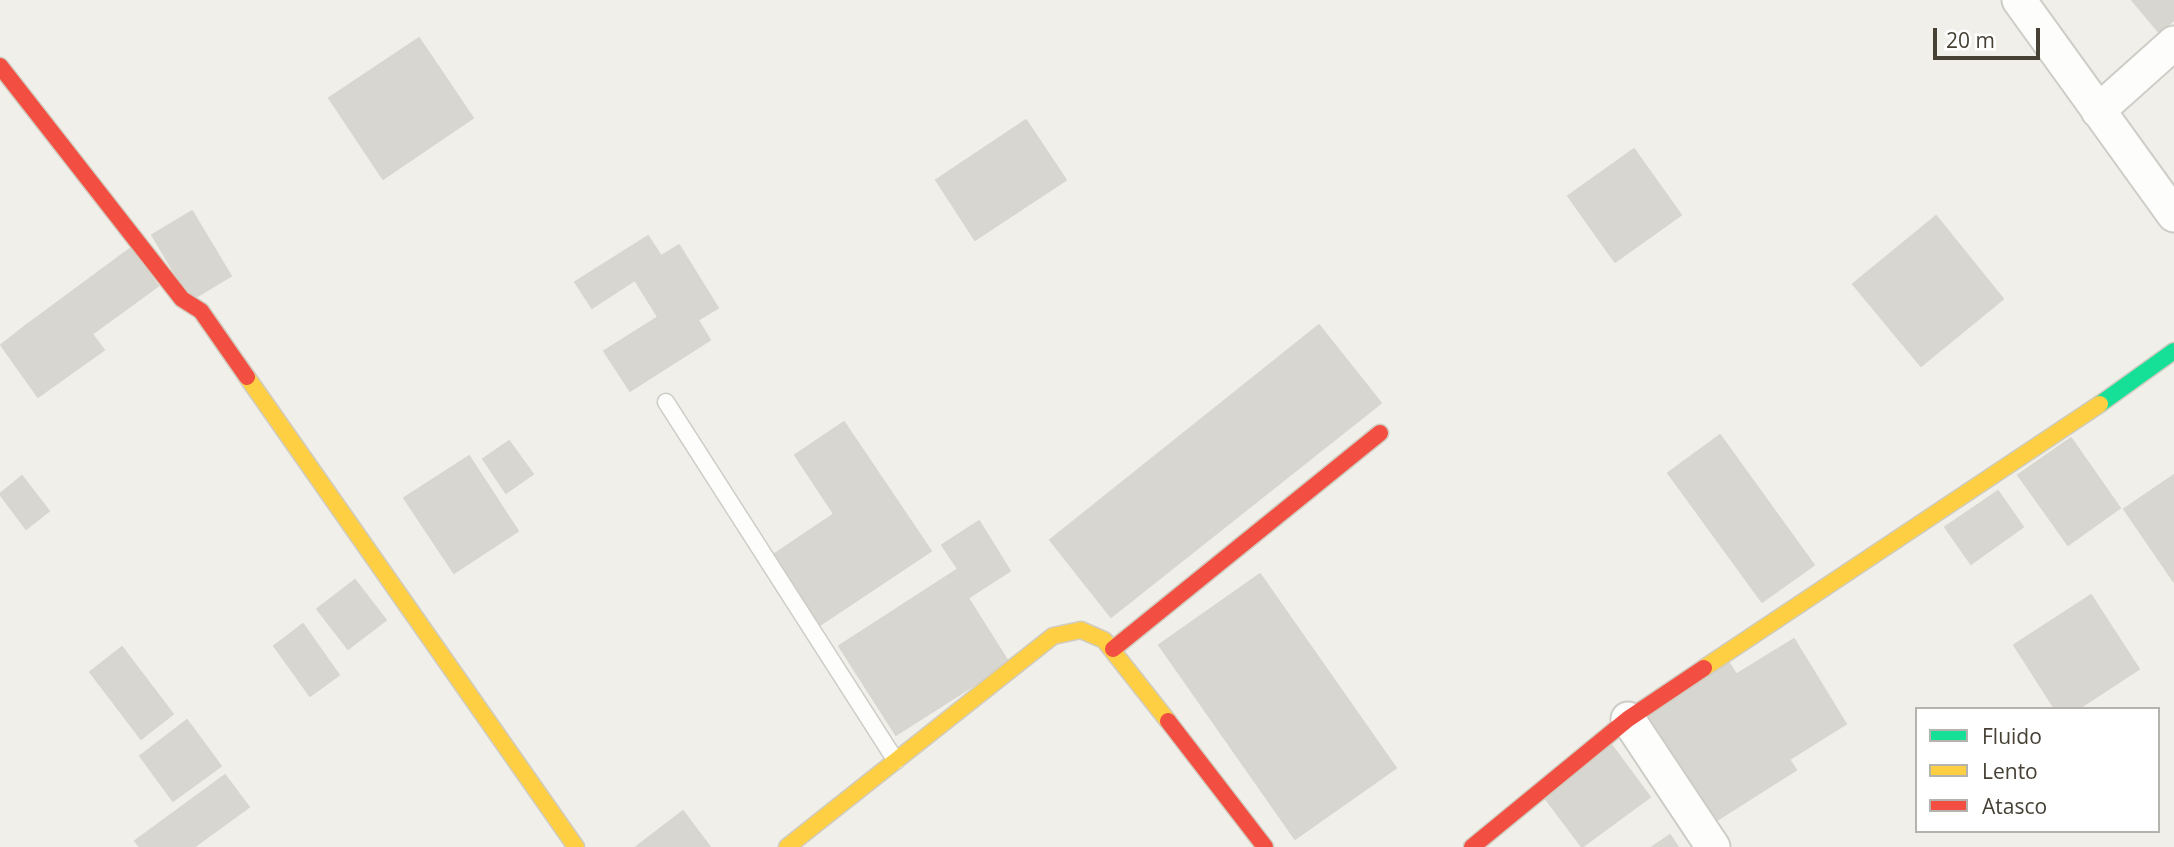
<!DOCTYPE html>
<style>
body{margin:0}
#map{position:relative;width:2174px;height:847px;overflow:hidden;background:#f0efe9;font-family:"Open Sans",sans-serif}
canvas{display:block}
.legend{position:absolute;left:1915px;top:707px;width:245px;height:126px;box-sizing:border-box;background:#fff;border:2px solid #b5b3ae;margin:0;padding:9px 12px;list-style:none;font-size:21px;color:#464035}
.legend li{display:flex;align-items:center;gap:14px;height:35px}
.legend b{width:35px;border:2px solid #b5b3ae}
.scale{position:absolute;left:1933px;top:28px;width:107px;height:32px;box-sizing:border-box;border:4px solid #464035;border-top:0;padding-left:9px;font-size:21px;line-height:24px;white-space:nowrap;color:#464035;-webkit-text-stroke:5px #fff;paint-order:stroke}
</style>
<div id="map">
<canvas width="2174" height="847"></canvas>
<ul class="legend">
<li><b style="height:9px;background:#16e098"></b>Fluido</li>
<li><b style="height:9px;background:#ffcf43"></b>Lento</li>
<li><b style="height:9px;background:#f24e42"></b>Atasco</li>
</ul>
<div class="scale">20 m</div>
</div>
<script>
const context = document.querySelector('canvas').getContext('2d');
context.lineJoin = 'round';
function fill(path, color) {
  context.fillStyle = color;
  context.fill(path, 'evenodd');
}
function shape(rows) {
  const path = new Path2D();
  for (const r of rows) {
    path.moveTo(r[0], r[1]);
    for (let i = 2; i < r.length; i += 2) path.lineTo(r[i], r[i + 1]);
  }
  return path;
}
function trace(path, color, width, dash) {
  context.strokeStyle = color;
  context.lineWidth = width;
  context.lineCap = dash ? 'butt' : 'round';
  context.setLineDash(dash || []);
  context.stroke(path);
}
const building = shape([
 [2132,0,2174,0,2174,20,2159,32,2132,0],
 [419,38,473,118,383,179,329,98,419,38],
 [1026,120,1066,180,975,240,936,180,1026,120],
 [1634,149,1681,215,1615,262,1568,196,1634,149],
 [192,211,231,276,191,300,152,235,192,211],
 [1936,216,2003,299,1921,366,1853,284,1936,216],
 [648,236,661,256,679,245,718,308,698,320,710,340,630,391,604,351,658,317,635,280,592,308,575,282,648,236],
 [131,248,158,286,92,334,104,350,66,377,28,324,131,248],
 [28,324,66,377,38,397,1,345,28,324],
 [1319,325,1381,403,1111,617,1050,540,1319,325],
 [844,422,931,551,820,625,773,555,834,514,795,455,844,422],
 [1720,435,1814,565,1762,602,1668,473,1720,435],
 [2071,438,2120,508,2068,545,2018,475,2071,438],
 [509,441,533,474,506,493,483,459,509,441],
 [469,456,518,531,454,573,404,498,469,456],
 [2174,475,2174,582,2124,509,2174,475],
 [22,476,49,511,26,529,0,494,22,476],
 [1998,491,2023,527,1971,564,1945,527,1998,491],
 [979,521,1010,571,968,598,1009,663,896,735,839,646,958,569,942,545,979,521],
 [1260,574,1396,768,1295,839,1159,645,1260,574],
 [355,580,386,620,348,649,317,609,355,580],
 [2091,595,2139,669,2078,709,2055,709,2014,645,2091,595],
 [303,624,339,675,310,696,274,646,303,624],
 [1794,639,1846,724,1790,759,1737,674,1794,639],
 [122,647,173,714,141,739,90,672,122,647],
 [1729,663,1796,770,1703,829,1635,722,1729,663],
 [187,720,221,766,173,801,140,756,187,720],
 [1607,739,1650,797,1582,847,1539,790,1607,739],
 [225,775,249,807,194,847,140,847,135,841,225,775],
 [683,811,710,847,636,847,683,811],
 [1670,835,1678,847,1652,847,1670,835]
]);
fill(building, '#d8d6d0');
trace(building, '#d8d6cf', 2);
const lane = shape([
 [666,402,896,761]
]);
const street = shape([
 [2019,0,2174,215],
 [2098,111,2174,43],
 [1628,719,1713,847]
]);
const fast = shape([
 [2100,404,2174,351]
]);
const slow = shape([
 [247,377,576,847],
 [1704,668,2100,404],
 [787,847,1053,636,1081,630,1104,640,1168,721]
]);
const jam = shape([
 [0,66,182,299,201,311,247,377],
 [1113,649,1380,433],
 [1168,721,1265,847],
 [1472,847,1628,719,1704,668]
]);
trace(lane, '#ceccc6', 19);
trace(street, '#ceccc6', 37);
trace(fast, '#d0ccc0', 19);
trace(slow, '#d0ccc0', 19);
trace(jam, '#d0ccc0', 19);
trace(lane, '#fdfdfc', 16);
trace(street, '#fdfdfc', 33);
trace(fast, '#16e098', 16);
trace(slow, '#ffcf43', 16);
trace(jam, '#f24e42', 16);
</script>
